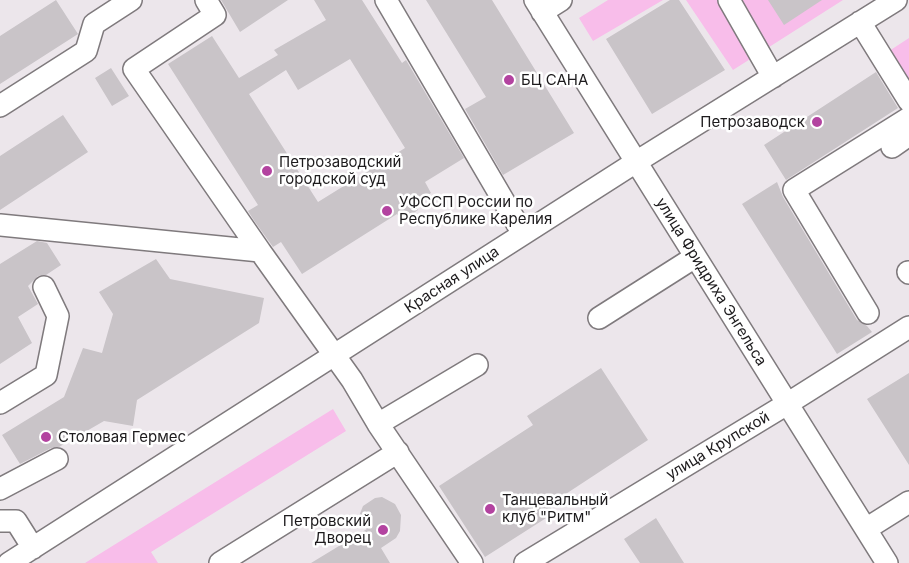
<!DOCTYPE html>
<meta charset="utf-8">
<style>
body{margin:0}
canvas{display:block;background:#ece6eb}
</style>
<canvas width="909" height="563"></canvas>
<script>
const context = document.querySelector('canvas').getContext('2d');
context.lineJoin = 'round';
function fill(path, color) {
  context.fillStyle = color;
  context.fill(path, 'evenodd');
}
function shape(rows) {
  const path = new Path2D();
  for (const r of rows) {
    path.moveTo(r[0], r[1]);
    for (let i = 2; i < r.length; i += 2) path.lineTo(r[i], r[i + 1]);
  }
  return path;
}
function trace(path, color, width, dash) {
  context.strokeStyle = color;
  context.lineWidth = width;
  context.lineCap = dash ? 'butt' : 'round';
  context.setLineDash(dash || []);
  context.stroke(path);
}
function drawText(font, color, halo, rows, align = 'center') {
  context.font = font + ' Inter,sans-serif';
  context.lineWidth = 5;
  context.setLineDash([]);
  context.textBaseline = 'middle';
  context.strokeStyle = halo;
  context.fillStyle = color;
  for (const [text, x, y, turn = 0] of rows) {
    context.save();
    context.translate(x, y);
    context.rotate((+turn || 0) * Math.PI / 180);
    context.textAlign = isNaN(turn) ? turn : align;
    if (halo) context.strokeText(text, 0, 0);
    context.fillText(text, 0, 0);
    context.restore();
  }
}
fill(shape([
 [608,0,663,0,593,41,579,18],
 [686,0,843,0,733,70],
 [909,38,909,90,886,53],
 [333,409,346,431,151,552,158,563,85,563]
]), '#f8bdea');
fill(shape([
 [56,0,78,34,0,84,0,36],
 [221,0,288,0,240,32],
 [314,0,362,0,402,63,406,60,464,158,425,182,431,193,414,204,418,210,402,221,397,214,302,274,281,242,273,247,255,222,248,211,258,205,168,64,212,36,239,78,278,55,274,50,326,20],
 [350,59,405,148,318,202,249,94,286,70,298,90],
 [426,0,492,0,574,133,503,175,465,109,486,97],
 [670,0,679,0,725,70,652,114,606,39],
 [768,0,822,0,784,25],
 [111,68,129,96,112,106,95,78],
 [876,72,898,108,786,180,764,145],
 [63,115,88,152,0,210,0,156],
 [777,182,783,197,857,320,867,326,872,332,837,354,742,204],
 [37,241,47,243,61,265,46,275,38,276,28,286,38,304,18,317,32,343,0,364,0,264],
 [156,259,170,279,264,298,259,323,137,400,133,426,104,421,59,447,51,448,20,464,2,435,64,397,83,348,102,353,113,314,99,292],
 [601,368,648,440,549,505,554,513,485,557,439,486,533,425,527,416],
 [909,373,909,465,867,399],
 [382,497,395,504,401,515,400,531,396,538,381,548,390,563,311,563,367,529,359,516,363,506,375,498],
 [656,518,684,563,640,563,624,539]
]), '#c9c4c8');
const minor = shape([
 [206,0,215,15,134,69,260,251],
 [386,0,523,234],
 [535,0,887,563],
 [729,0,773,77],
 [542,12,561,0],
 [860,22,909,101],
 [0,106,86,51,94,24,131,0],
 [892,147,909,135],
 [0,225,260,251,352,380,378,424,472,563],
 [908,272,909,273],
 [868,313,794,190,909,118],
 [599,318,695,257],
 [0,403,46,375,58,316,44,287],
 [378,424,477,365],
 [0,489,57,459],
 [0,521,16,521,33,548],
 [866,529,909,502],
 [9,563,636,162,896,0],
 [220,563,398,452],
 [525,563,787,404,909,327]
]);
trace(minor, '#7f7a7d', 24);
trace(minor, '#fff', 21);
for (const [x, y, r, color] of [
 [509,80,6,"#b343a0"],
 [817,122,6,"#b343a0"],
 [267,171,6,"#b343a0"],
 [387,211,6,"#b343a0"],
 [46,437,6,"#b343a0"],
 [490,509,6,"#b343a0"],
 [383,530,6,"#b343a0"]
]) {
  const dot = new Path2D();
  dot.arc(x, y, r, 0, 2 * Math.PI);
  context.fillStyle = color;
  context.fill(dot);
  trace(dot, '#fff', 2);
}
drawText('15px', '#1d1b1d', '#fff', [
 ["БЦ САНА",521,80],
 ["Петрозаводск",805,122,"right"],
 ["Петрозаводский",279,162],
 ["городской суд",279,179],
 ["УФССП России по",399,202],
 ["Республике Карелия",399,219],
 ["Столовая Гермес",58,437],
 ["Танцевальный",502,500],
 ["клуб \"Ритм\"",502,517],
 ["Петровский",371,521,"right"],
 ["Дворец",371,538,"right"]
], 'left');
drawText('15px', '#1d1b1d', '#fff', [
 ["Красная улица",452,280,-33],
 ["улица Фридриха Энгельса",711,282,58],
 ["улица Крупской",718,446,-31]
]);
</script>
